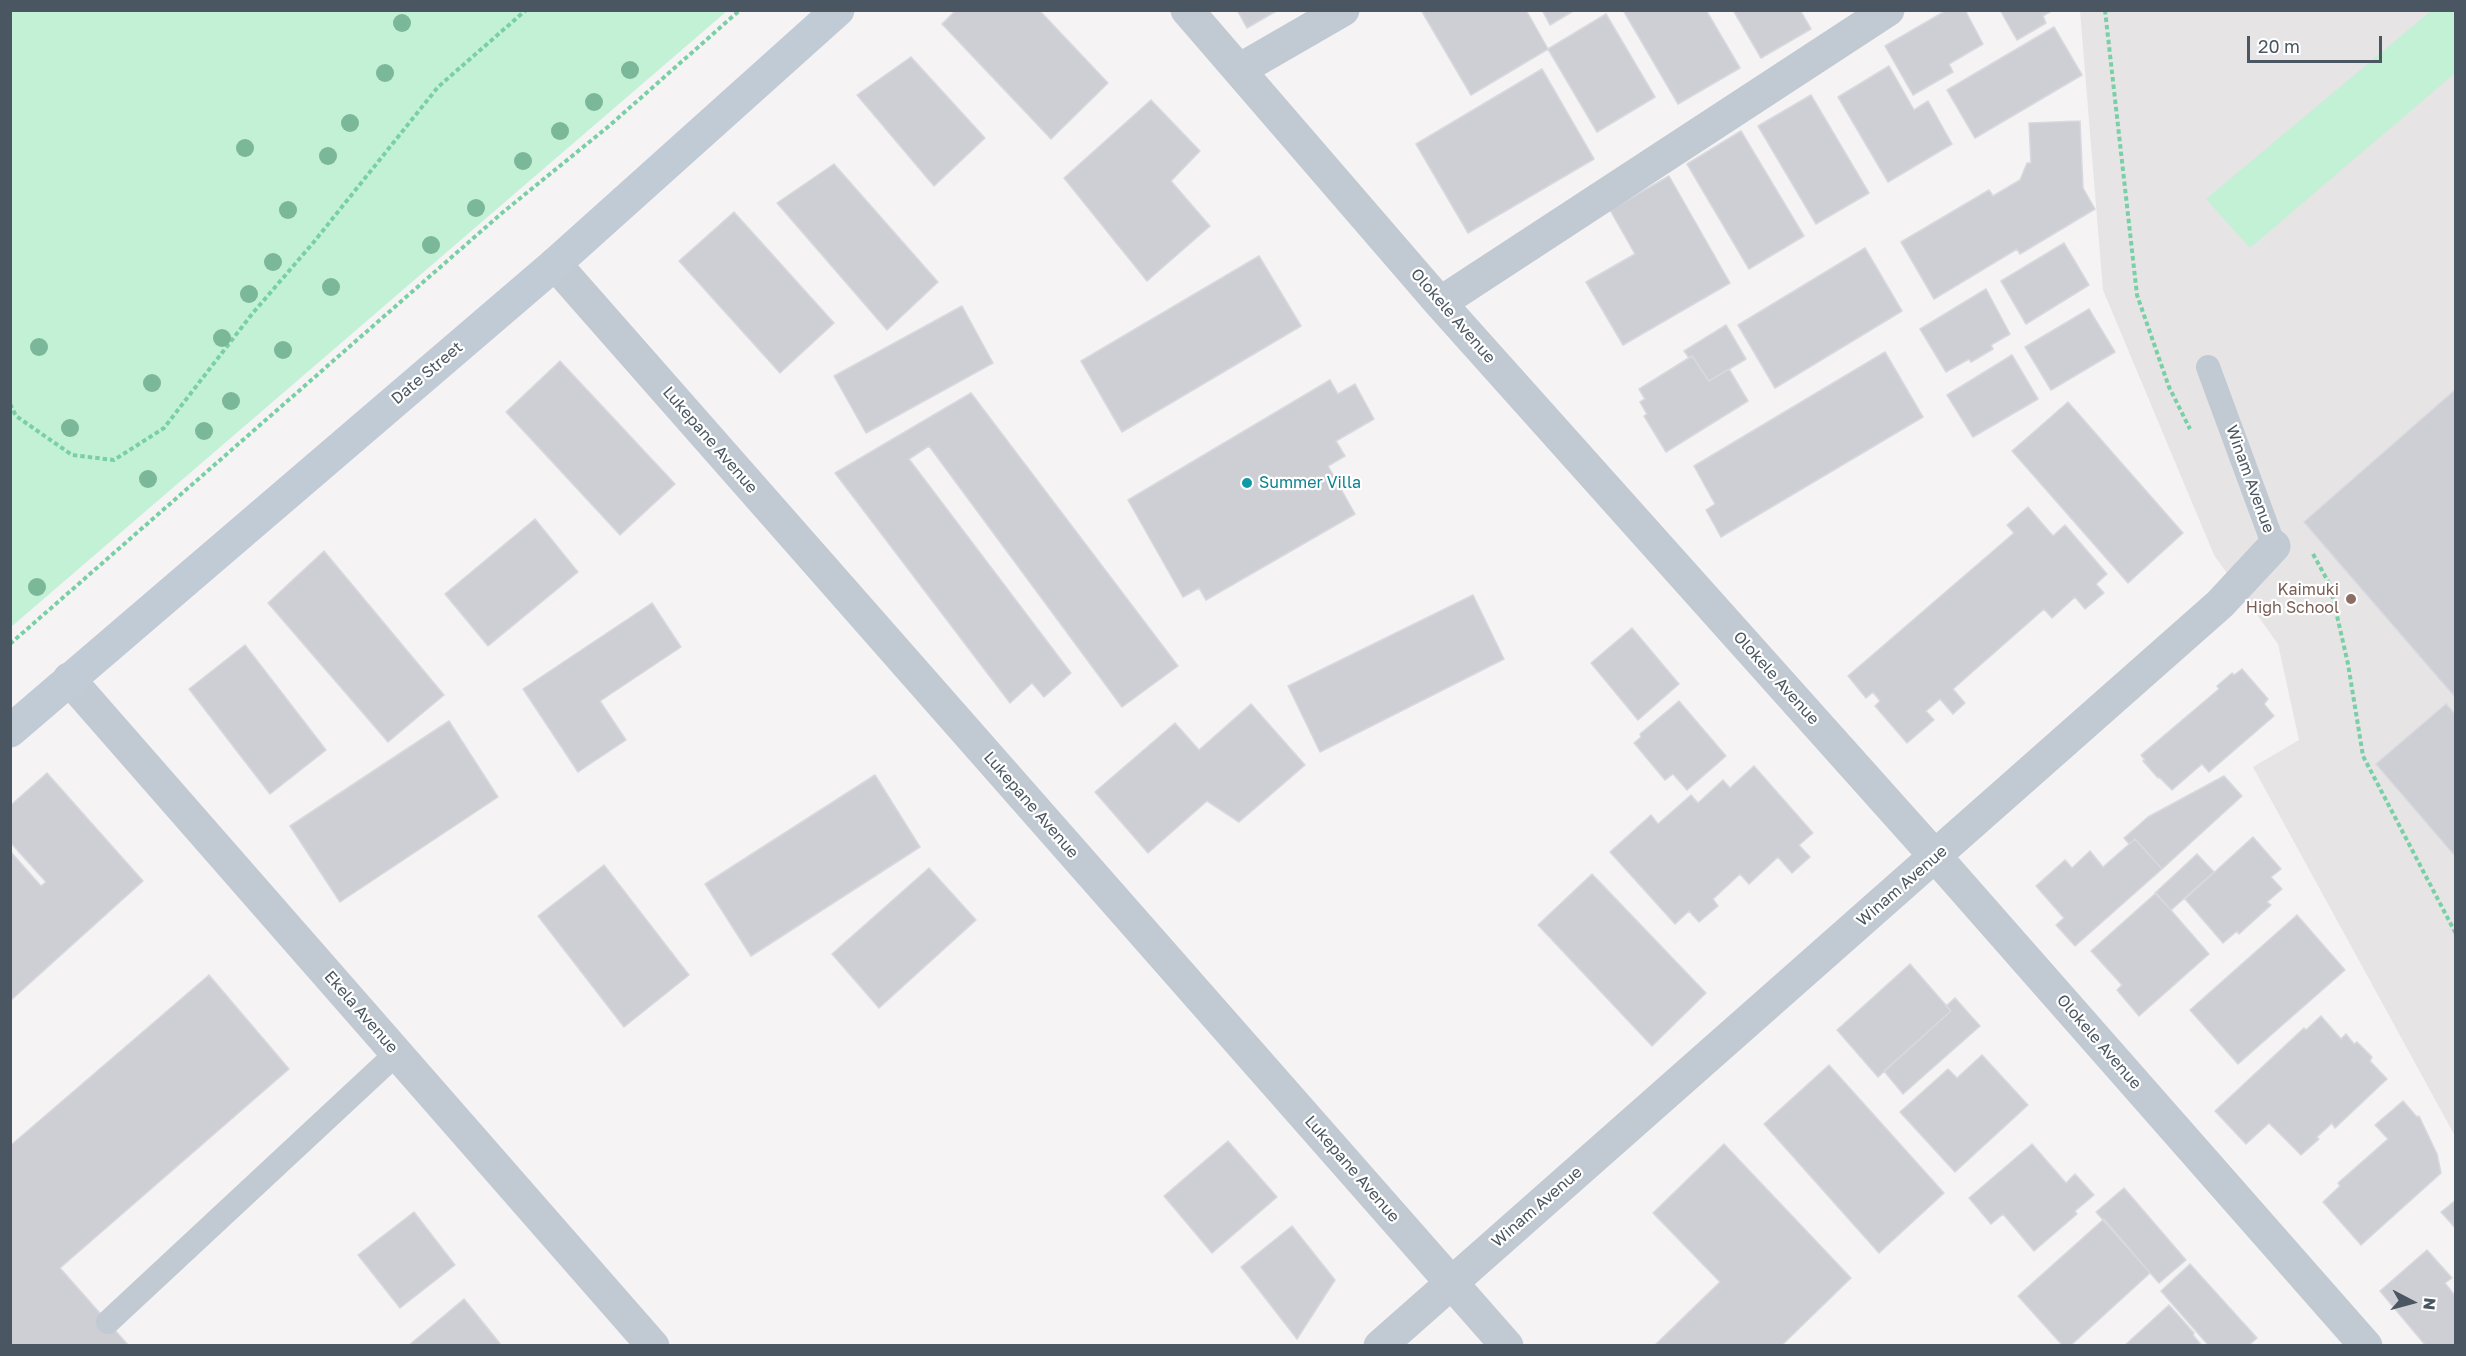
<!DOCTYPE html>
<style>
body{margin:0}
#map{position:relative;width:2466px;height:1356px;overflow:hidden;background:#f5f3f3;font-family:"Golos Text",sans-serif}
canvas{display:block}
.frame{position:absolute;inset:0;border:12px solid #4a5661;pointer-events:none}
.north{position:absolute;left:2382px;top:1272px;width:60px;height:60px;-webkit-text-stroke:4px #fff;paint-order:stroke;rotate:96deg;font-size:16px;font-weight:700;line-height:24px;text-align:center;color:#4a5661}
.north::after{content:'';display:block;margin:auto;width:21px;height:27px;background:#4a5661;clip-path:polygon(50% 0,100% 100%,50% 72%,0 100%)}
.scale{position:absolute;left:2247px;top:36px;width:135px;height:27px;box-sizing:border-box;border:3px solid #4a5661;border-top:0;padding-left:8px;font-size:18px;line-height:21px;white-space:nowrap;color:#4a5661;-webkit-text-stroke:4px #fff;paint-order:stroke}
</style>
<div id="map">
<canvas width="2466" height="1356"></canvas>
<div class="frame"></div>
<div class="north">N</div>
<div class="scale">20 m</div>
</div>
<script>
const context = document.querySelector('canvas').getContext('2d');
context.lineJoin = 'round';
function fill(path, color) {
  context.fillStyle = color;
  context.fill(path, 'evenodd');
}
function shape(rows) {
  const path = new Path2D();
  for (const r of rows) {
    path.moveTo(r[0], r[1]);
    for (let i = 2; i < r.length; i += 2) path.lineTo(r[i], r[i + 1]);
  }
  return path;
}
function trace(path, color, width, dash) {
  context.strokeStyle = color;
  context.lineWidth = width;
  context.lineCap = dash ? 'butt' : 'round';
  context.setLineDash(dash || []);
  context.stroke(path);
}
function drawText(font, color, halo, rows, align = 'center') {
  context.font = font + ' "Golos Text",sans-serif';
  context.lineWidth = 4.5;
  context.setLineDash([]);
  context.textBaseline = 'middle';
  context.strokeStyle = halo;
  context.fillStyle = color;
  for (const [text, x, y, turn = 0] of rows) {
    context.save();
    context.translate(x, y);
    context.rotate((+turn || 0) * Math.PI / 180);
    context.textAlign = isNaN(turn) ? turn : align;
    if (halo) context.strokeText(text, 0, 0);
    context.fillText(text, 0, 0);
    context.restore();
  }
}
fill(shape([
 [2080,11,2455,11,2455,1136,2253,767,2299,740,2278,644,2214,555,2103,290]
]), '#e6e4e5');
fill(shape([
 [11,10,727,10,727,11,11,627],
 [2432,10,2455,11,2455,73,2250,248,2206,199]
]), '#c3f1d5');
const building = shape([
 [956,10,1039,10,1108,83,1051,139,942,24,956,10],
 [1237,10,1278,10,1247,28,1237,10],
 [1421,10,1526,10,1548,49,1471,95,1421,10],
 [1542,10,1575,10,1550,25,1542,10],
 [1623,10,1706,10,1740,68,1678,104,1623,10],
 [1733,10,1800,10,1811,29,1761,58,1733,10],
 [1947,10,1965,10,1983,44,1949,64,1953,72,1913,95,1885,46,1947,10],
 [2000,10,2053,10,2043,16,2046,23,2017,40,2000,10],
 [1606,14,1655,97,1597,132,1548,49,1606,14],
 [2054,27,2082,75,1975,138,1947,90,2054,27],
 [911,57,985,138,934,186,857,95,911,57],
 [1889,66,1914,110,1928,101,1952,144,1888,182,1838,97,1889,66],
 [1542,69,1594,159,1468,233,1416,144,1542,69],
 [1811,95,1869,193,1816,224,1758,126,1811,95],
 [1151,100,1200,151,1171,181,1210,226,1147,281,1064,178,1151,100],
 [2080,121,2083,188,2095,209,2020,254,2017,249,1934,299,1901,242,1989,190,1993,196,2020,180,2027,163,2031,163,2029,123,2080,121],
 [1741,131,1804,236,1749,269,1687,164,1741,131],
 [834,164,938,282,887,330,777,203,834,164],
 [1669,176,1730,283,1623,345,1586,282,1635,254,1610,210,1669,176],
 [734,212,834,323,780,373,679,261,734,212],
 [2064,243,2089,285,2026,324,2001,281,2064,243],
 [1865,248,1902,311,1775,388,1738,325,1865,248],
 [1259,256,1301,326,1122,432,1081,361,1259,256],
 [1986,289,2010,334,1991,345,1993,349,1971,362,1969,359,1946,372,1920,329,1986,289],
 [962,306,993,363,866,433,834,376,962,306],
 [2089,309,2115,352,2051,390,2025,347,2089,309],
 [1726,325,1746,359,1709,381,1692,356,1689,358,1684,351,1726,325],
 [1885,352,1923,417,1721,537,1706,510,1715,504,1694,466,1885,352],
 [2012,355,2038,399,1973,437,1947,395,2012,355],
 [1692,356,1709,381,1729,369,1748,401,1666,452,1644,416,1647,414,1640,402,1645,399,1639,389,1692,356],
 [560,361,675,484,620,535,506,412,560,361],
 [1330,380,1338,394,1355,384,1374,419,1336,441,1345,456,1328,466,1355,514,1206,600,1199,588,1183,597,1128,500,1330,380],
 [2456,389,2456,698,2304,522,2456,389],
 [971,393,1178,666,1122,707,929,446,909,459,1071,673,1044,697,1032,683,1010,703,835,473,971,393],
 [2068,402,2183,533,2128,583,2012,451,2068,402],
 [2028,507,2053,536,2065,525,2107,574,2096,584,2104,593,2085,609,2075,597,2052,618,2044,609,1953,689,1965,703,1953,714,1940,699,1926,711,1934,720,1907,743,1875,706,1880,701,1873,692,1866,698,1848,676,2014,533,2007,525,2028,507],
 [535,519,578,572,488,646,445,594,535,519],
 [324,551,444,695,388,742,268,603,324,551],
 [1473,595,1504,659,1320,752,1288,686,1473,595],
 [652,603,681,647,600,701,626,740,578,772,523,689,652,603],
 [1632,628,1679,684,1638,720,1591,663,1632,628],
 [245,645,326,750,270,794,189,689,245,645],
 [2242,669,2268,699,2264,704,2274,716,2209,772,2202,764,2172,790,2159,777,2158,778,2143,761,2145,760,2141,755,2219,689,2217,686,2232,673,2234,675,2242,669],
 [1679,701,1726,756,1687,790,1673,774,1665,780,1634,743,1641,737,1640,734,1679,701],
 [1251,704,1305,765,1239,822,1207,801,1148,853,1095,792,1175,723,1199,750,1251,704],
 [2446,704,2456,715,2456,857,2376,764,2446,704],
 [449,721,498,797,340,902,290,826,449,721],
 [1754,766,1813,833,1799,845,1810,857,1792,873,1778,857,1749,884,1740,874,1713,899,1718,906,1699,922,1689,911,1675,924,1610,852,1651,815,1658,824,1691,795,1698,803,1723,780,1730,788,1754,766],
 [47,773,143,881,10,1001,10,851,41,886,46,882,10,842,10,806,47,773],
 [875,775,920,847,751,956,705,884,875,775],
 [2224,776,2242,796,2162,869,2135,839,2129,844,2124,838,2148,817,2224,776],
 [2253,837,2281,869,2271,877,2282,889,2267,902,2271,905,2239,934,2237,931,2223,943,2185,899,2253,837],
 [2135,839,2162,869,2075,946,2056,925,2064,918,2036,886,2065,860,2072,868,2090,851,2103,867,2135,839],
 [2197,854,2214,872,2171,910,2155,893,2197,854],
 [604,865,689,975,624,1027,538,916,604,865],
 [929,868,976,920,879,1008,832,954,929,868],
 [1592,874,1706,993,1652,1046,1538,925,1592,874],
 [2156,893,2209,954,2139,1016,2117,990,2122,985,2091,951,2156,893],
 [2297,915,2345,970,2238,1064,2190,1010,2297,915],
 [1910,964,1951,1011,1878,1077,1837,1030,1910,964],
 [209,975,289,1069,60,1268,129,1346,10,1346,10,1146,209,975],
 [1955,998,1980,1026,1903,1094,1884,1071,1951,1011,1946,1006,1955,998],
 [2321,1016,2341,1039,2346,1034,2354,1044,2357,1042,2372,1057,2370,1061,2387,1079,2335,1128,2332,1123,2317,1137,2319,1139,2301,1155,2269,1123,2246,1144,2215,1111,2304,1028,2306,1030,2321,1016],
 [1982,1055,2028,1105,1955,1172,1900,1112,1948,1069,1957,1078,1982,1055],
 [1829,1065,1944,1193,1879,1253,1764,1124,1829,1065],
 [2403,1101,2417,1117,2419,1116,2437,1154,2441,1173,2361,1245,2323,1202,2340,1186,2338,1183,2388,1139,2375,1125,2403,1101],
 [1228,1141,1277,1197,1212,1253,1164,1196,1228,1141],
 [1724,1144,1851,1278,1781,1346,1654,1346,1720,1282,1653,1213,1724,1144],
 [2032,1144,2066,1183,2075,1174,2094,1195,2075,1211,2077,1214,2034,1251,2003,1214,1991,1224,1969,1198,2032,1144],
 [2124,1188,2186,1260,2159,1283,2096,1212,2124,1188],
 [2456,1200,2456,1229,2441,1212,2456,1200],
 [414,1212,455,1265,400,1308,358,1255,414,1212],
 [2104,1219,2150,1273,2070,1346,2063,1346,2018,1296,2104,1219],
 [1292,1226,1335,1280,1297,1339,1241,1267,1292,1226],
 [2427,1250,2452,1278,2445,1283,2456,1297,2456,1346,2426,1346,2380,1291,2427,1250],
 [2190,1264,2257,1338,2248,1346,2209,1346,2161,1291,2190,1264],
 [464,1299,502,1346,408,1346,464,1299],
 [2169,1305,2194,1333,2193,1335,2202,1346,2124,1346,2169,1305]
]);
fill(building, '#cdcfd5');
trace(building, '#d7d9de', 1.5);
trace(shape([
 [2105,10,2137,295,2169,387,2190,429],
 [10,404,16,416,72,455,114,460,164,428,252,314,313,243,438,87,526,10],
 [2313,554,2330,585,2348,664,2363,756,2456,934],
 [10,644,502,213,609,126,740,10]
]), '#7ad0a6', 4, [4.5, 3]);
trace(shape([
 [2208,367,2274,546],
 [108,1322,397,1053]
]), '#c1cad2', 24);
trace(shape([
 [1187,10,1440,303,1935,856,2366,1346],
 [1239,70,1343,10],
 [555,264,1507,1346],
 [1440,303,1888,10],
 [69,679,653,1346],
 [1380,1346,2220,604,2274,546]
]), '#c1cad2', 33);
trace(shape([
 [10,731,555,264,838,10]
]), '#c1cbd6', 33);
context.fillStyle = '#7bb799';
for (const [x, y] of [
 [402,23],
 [630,70],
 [385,73],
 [594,102],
 [350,123],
 [560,131],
 [245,148],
 [328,156],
 [523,161],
 [476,208],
 [288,210],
 [431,245],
 [273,262],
 [331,287],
 [249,294],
 [222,338],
 [39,347],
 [283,350],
 [152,383],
 [231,401],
 [70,428],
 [204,431],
 [148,479],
 [37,587]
]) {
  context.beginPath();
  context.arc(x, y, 9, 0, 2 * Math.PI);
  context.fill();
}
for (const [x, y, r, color] of [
 [1247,483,6,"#0f9aa8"],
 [2351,599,6,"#8d6e63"]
]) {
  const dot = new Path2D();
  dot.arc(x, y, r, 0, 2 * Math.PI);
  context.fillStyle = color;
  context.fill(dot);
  trace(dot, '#fff', 2);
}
drawText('16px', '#4a5661', '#fff', [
 ["Olokele Avenue",1453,316,49],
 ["Date Street",427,373,-40],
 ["Lukepane Avenue",710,440,49],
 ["Winam Avenue",2250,479,70],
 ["Olokele Avenue",1776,678,48],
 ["Lukepane Avenue",1031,805,49],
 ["Winam Avenue",1902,886,-41],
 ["Ekela Avenue",361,1012,49],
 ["Olokele Avenue",2099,1042,49],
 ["Lukepane Avenue",1352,1169,49],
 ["Winam Avenue",1537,1207,-41]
]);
drawText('16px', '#0d838f', '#fff', [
 ["Summer Villa",1259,483]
], 'left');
drawText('16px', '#785e54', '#fff', [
 ["Kaimuki",2339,590],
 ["High School",2339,608]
], 'right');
</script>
